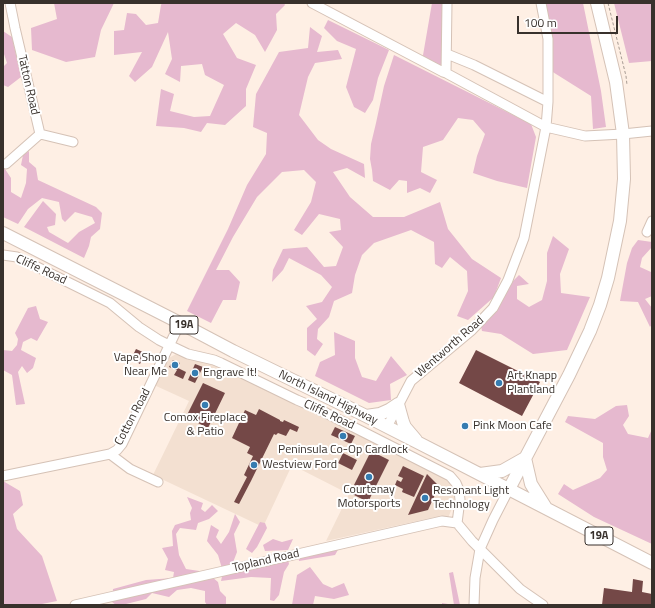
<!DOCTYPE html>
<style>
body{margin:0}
#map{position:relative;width:655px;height:608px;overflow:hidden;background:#feefe4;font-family:"Titillium Web",sans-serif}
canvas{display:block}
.frame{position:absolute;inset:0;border:4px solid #38312c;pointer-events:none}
.scale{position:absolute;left:517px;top:16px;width:101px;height:18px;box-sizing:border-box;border:2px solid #38312c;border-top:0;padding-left:5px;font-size:12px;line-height:14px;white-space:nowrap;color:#38312c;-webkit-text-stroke:3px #fff;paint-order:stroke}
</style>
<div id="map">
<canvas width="655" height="608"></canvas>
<div class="frame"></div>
<div class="scale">100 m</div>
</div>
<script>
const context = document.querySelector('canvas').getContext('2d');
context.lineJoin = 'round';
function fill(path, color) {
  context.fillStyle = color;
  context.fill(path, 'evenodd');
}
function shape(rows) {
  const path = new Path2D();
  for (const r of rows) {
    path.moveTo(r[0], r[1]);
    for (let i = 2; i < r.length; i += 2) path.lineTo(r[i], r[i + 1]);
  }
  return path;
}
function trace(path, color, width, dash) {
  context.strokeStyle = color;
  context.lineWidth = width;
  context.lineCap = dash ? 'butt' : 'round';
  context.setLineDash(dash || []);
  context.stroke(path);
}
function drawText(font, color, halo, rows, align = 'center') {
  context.font = font + ' "Titillium Web",sans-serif';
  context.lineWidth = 4;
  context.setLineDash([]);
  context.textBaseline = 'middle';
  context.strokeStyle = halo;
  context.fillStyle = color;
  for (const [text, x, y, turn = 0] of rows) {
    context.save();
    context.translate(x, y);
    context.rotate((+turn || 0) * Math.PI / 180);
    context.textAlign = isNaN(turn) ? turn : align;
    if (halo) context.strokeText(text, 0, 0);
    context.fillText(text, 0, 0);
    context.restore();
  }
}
fill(shape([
 [176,354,209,363,438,473,449,482,455,490,453,506,448,518,438,517,431,518,326,541,349,494,292,465,263,527,153,475,189,401,154,385,169,358]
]), '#f3e0d1');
fill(shape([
 [54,3,114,3,101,30,95,57,66,62,32,50,31,28,57,19],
 [162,3,284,3,285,5,276,14,277,30,265,52,255,35,236,23,223,34,237,58,256,65,246,89,246,106,225,125,207,123,201,132,184,128,156,126,161,89,174,94,170,111,194,117,210,116,224,85,205,75,202,64,181,66,180,82,165,74,172,59,168,32,152,67,135,82,129,76,142,52,114,55,114,31,124,30,127,13,136,14,146,25,158,23,161,5],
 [432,3,447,3,446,73,422,61],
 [541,3,583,3,601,91,606,127,593,129,591,96,548,69],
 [614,3,652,3,652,61,629,63],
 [328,20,389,50,378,78,373,100,365,113,354,107,346,87,356,49,337,41,324,28],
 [310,27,322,36,317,52,338,50,342,59,315,63,308,77,299,115,318,140,331,149,364,164,365,178,347,168,333,172,350,197,373,217,404,217,440,202,448,229,472,259,501,278,494,297,468,320,457,316,468,291,467,271,450,257,442,268,435,264,434,242,411,230,374,243,362,255,355,275,352,293,334,301,329,317,318,329,317,339,323,344,315,356,307,350,307,328,317,319,306,306,322,302,332,287,321,275,289,258,283,270,272,282,273,270,283,249,307,247,324,267,336,266,343,247,329,232,341,230,340,219,319,214,302,235,294,230,311,202,316,182,304,170,282,172,257,197,233,237,216,270,229,270,240,282,236,300,223,300,211,323,187,311,228,229,247,185,266,154,267,133,253,127,256,94,279,52,308,48],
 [3,31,12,37,21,77,8,87,3,85,3,67,7,63,3,51],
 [394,55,531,124,536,137,527,188,497,181,473,173,477,156,485,134,473,120,458,118,443,140,423,147,421,172,437,180,430,193,420,188,407,193,407,181,399,180,390,190,373,181,372,170,370,159,371,144,376,123,384,86],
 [29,151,29,162,36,168,38,180,96,207,102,213,100,229,91,237,89,246,84,258,24,227,43,201,56,214,55,225,47,227,49,232,68,243,79,232,95,223,92,217,75,212,65,222,62,219,59,202,42,198,28,209,18,224,3,217,3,166,11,178,11,192,21,198,26,183,27,169,21,165,23,155],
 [553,236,569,249,560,274,561,293,590,297,567,350,533,354,501,334,482,331,480,322,506,288,519,275,529,284,517,286,517,299,529,307,542,300,547,281,547,253],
 [638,240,652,242,652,247,642,258,640,267,651,272,651,258,652,257,652,296,645,299,652,308,652,324,650,327,638,302,620,301,627,263,632,248],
 [36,306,40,319,48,322,37,341,31,338,23,342,21,350,36,358,33,368,27,373,22,366,18,372,25,404,16,405,12,375,3,370,3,350,12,351,17,345,18,339,15,333,28,308],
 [334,332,355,341,355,358,362,377,376,381,391,356,407,375,390,384,391,400,369,403,315,376,320,362,335,355],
 [627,405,629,416,623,425,628,434,648,438,652,429,652,544,594,517,558,494,564,484,573,490,600,478,607,470,603,457,603,443,565,422,568,416,595,419,616,406],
 [3,481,20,491,23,505,13,514,17,529,42,556,57,601,37,605,3,605],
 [187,497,203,503,201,509,205,512,212,505,218,511,209,519,198,523,196,530,180,528,176,534,179,555,186,569,206,572,218,582,220,591,226,597,226,605,207,605,205,602,205,591,191,588,177,590,169,597,152,593,146,599,122,605,116,605,112,602,113,589,146,580,173,578,174,572,165,570,168,559,162,548,173,546,172,531,175,525,191,520,190,513,192,508],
 [235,514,240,522,234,534,237,552,232,565,287,554,289,564,284,572,279,595,274,601,270,600,271,578,251,577,221,581,223,572,218,555,207,541,211,525,219,530,216,537,221,544,229,532],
 [260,522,265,523,267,528,257,547,252,553,246,549],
 [273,539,282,542,293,539,288,550,265,551,263,545],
 [339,548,335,555,299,561,298,551],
 [310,567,323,584,332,588,344,583,349,595,334,599,315,596,313,605,292,605,297,575],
 [453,572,460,605,442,605,442,603,454,605,449,573]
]), '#e6b9cf');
fill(shape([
 [136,349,145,353,140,364,131,359],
 [476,350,540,382,522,416,459,383],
 [173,360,180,363,178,368,186,372,183,379,174,375,177,370,169,367],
 [195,364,203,367,195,383,188,380],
 [203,383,225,393,208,428,186,417],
 [259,409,280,420,280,421,283,422,284,420,299,427,297,432,290,429,286,436,278,433,276,435,274,434,251,481,239,504,234,502,247,477,244,475,253,456,247,453,250,447,232,438,245,410,256,415],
 [335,427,355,436,351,444,331,435],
 [371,451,389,460,368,502,350,493],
 [343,453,357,460,352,470,338,463],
 [403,466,424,476,414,497,402,492,403,489,395,485,397,480,401,482,403,478,398,476],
 [427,474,439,486,428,510,408,515],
 [633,579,643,581,642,592,652,594,652,605,602,605,604,588,632,592]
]), '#744847');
const minor = shape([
 [10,3,15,28,40,134],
 [312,3,443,72,446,73,546,127,585,136,623,134,652,131],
 [447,54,474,65,548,102,548,39,541,3],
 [446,73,447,3],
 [40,134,73,142],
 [6,164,40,134],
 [647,232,652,221],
 [3,255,17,257,110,303,139,327,159,340,169,345,188,354,214,360,221,363,297,400,316,408,450,476,456,483,459,490,460,500,457,523,472,541,520,589,543,605],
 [387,427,411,381,472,330,493,308,508,280,524,238,546,127,548,102],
 [110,454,130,469,158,482],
 [3,476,110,454,117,450,122,444,180,323],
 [75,605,442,521,457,523],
 [474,605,475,578,480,549,493,520,509,489]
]);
const major = shape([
 [3,233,180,323,233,351,366,416,460,464,652,563],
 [366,416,380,414,389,410,398,404,403,422,405,427,416,440],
 [525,458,531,484,546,508],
 [480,474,502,471,525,458],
 [509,489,569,375,590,331,600,305,608,278,620,221,624,179,623,134,616,82,597,3]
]);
trace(minor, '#d5c2b6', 11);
trace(major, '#d5c2b6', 14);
trace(shape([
 [608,3,626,76,627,85]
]), '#a79b93', 1, [3, 2]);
trace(minor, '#fff', 9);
trace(major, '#fff', 12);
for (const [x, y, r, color] of [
 [175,365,4,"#357cb1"],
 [195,373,4,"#357cb1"],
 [499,383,4,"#357cb1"],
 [205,405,4,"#357cb1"],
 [465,426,4,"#357cb1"],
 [343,436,4,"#357cb1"],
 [254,465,4,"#357cb1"],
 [369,477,4,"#357cb1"],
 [425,498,4,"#357cb1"]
]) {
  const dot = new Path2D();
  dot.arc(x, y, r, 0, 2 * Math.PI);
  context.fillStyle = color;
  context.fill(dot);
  trace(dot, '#fff', 1.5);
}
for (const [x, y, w] of [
 [184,325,28],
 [599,536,28]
]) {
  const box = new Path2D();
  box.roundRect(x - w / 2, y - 9, w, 18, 3);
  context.fillStyle = '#fff';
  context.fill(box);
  trace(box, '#38312c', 1);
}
drawText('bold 11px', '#38312c', null, [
 ["19A",184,325],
 ["19A",599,536]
]);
drawText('12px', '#38312c', '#fff', [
 ["Tatton Road",28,85,77],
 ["Cliffe Road",41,270,25],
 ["Wentworth Road",450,347,-41],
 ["North Island Highway",328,398,26],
 ["Cliffe Road",329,415,25],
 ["Cotton Road",133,417,-62],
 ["Topland Road",266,561,-13]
]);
drawText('12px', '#38312c', '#fff', [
 ["Vape Shop",167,358,"right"],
 ["Near Me",167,372,"right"],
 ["Engrave It!",203,373],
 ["Art Knapp",507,376],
 ["Plantland",507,390],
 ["Comox Fireplace",205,418,"center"],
 ["& Patio",205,432,"center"],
 ["Pink Moon Cafe",473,426],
 ["Peninsula Co-Op Cardlock",343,450,"center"],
 ["Westview Ford",262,465],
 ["Courtenay",369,490,"center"],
 ["Motorsports",369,504,"center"],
 ["Resonant Light",433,491],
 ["Technology",433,505]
], 'left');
</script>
